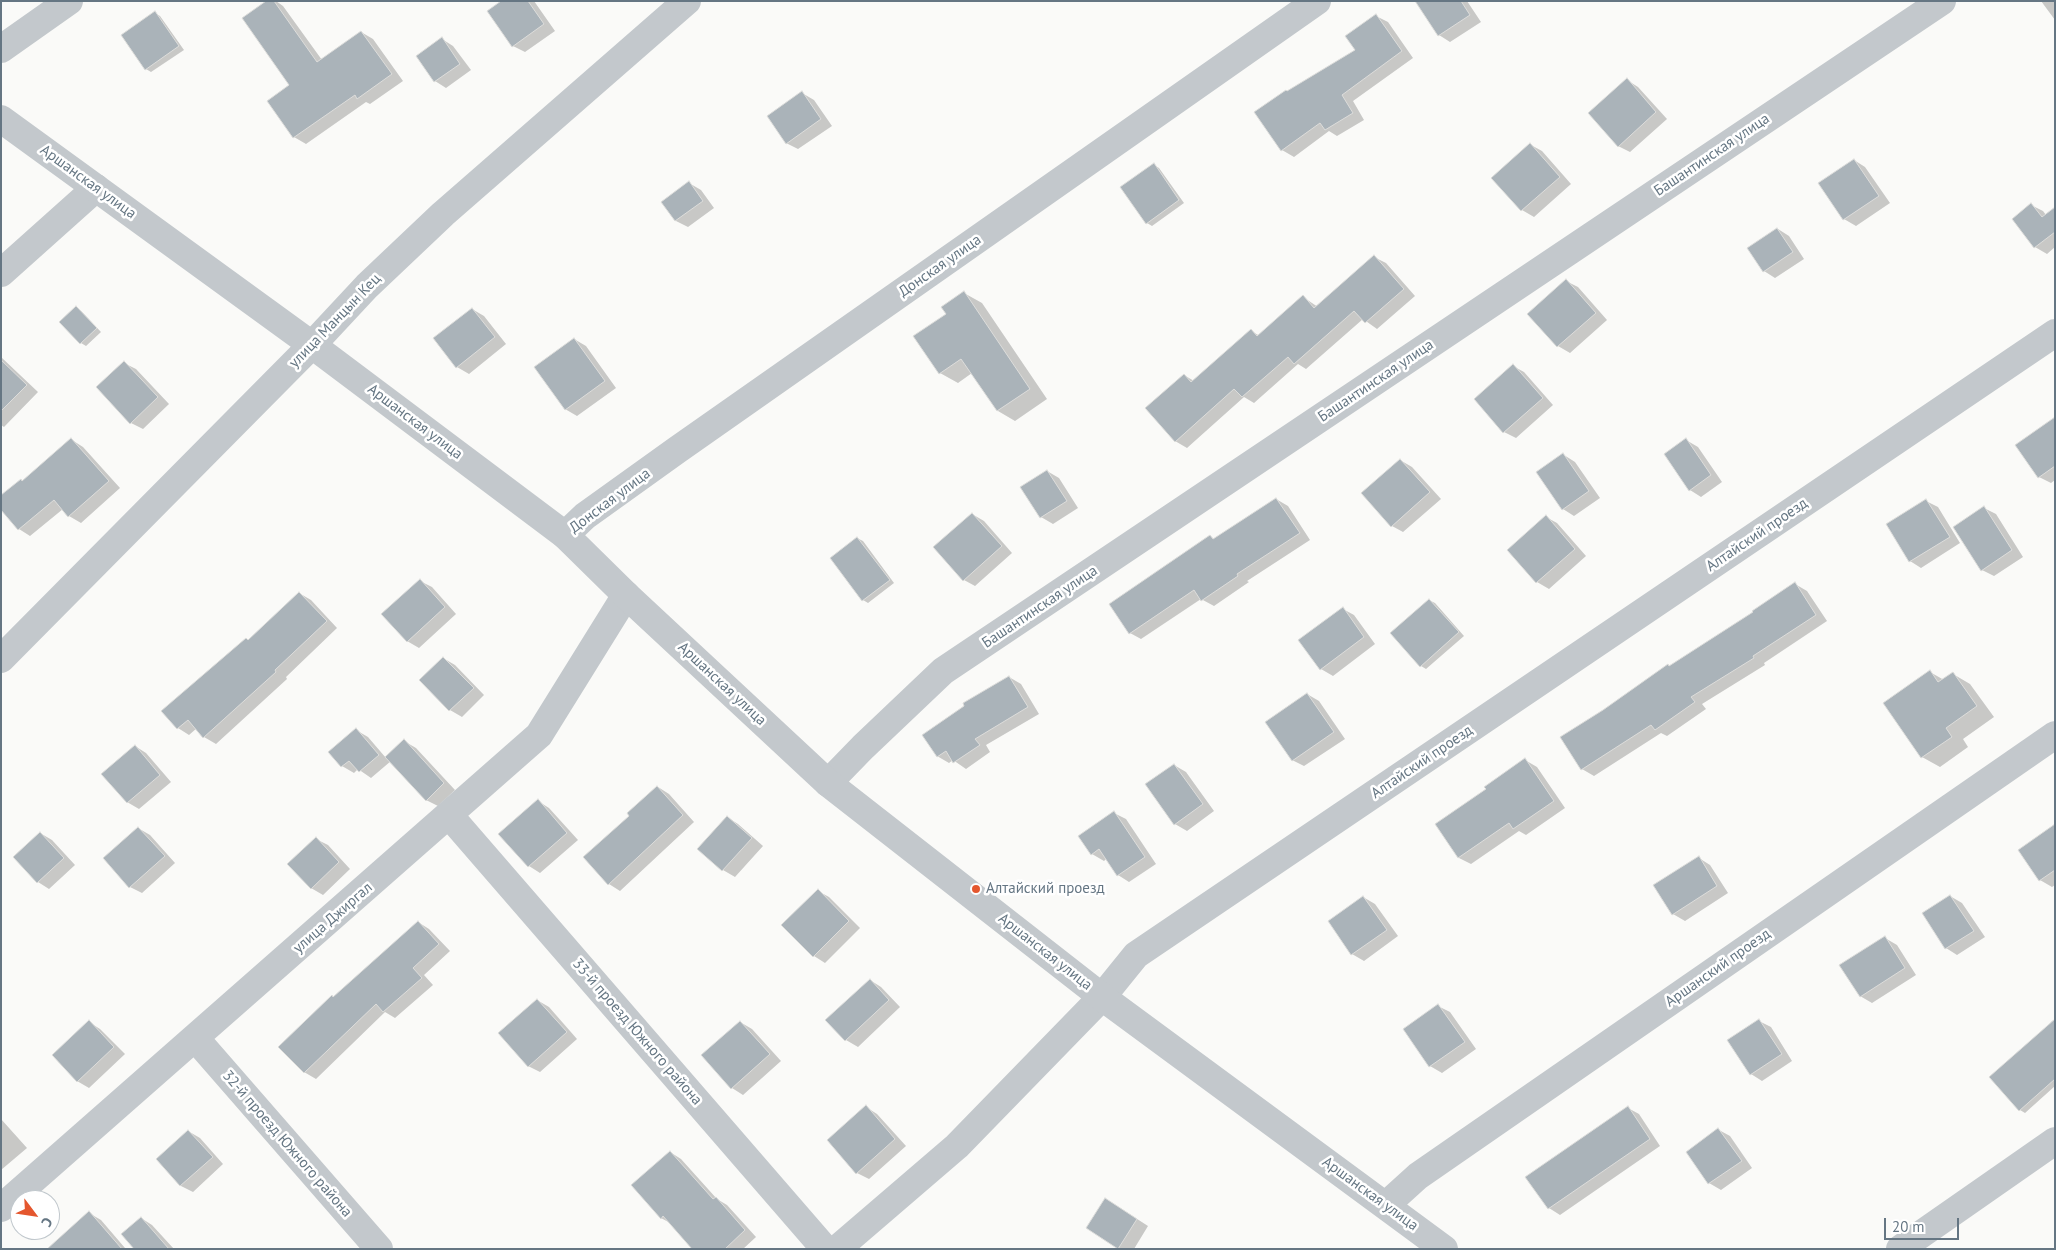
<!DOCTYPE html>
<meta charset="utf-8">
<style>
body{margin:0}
#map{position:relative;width:2056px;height:1250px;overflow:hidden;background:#fafaf8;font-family:"PT Sans",sans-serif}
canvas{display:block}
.frame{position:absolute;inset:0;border:2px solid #657683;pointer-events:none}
.north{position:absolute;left:10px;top:1190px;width:50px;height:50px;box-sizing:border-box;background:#fff;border:1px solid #c1c8cd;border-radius:50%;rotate:121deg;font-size:14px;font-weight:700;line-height:20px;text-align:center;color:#657683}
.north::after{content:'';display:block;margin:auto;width:18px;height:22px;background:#e4572e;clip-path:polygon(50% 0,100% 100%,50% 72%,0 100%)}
.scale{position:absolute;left:1884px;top:1218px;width:75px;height:22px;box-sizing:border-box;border:2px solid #657683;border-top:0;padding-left:6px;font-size:15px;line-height:18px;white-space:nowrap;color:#657683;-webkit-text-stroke:4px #fff;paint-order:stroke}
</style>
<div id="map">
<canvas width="2056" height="1250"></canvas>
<div class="frame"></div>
<div class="north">С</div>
<div class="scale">20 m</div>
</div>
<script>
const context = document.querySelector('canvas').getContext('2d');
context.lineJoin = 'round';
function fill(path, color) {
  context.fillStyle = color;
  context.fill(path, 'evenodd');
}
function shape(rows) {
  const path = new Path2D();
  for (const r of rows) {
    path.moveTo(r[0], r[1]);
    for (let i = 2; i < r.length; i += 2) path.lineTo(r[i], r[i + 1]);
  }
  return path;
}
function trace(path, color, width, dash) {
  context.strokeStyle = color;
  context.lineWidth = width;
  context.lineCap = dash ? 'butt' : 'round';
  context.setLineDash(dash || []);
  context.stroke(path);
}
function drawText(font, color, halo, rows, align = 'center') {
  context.font = font + ' "PT Sans",sans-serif';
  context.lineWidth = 5;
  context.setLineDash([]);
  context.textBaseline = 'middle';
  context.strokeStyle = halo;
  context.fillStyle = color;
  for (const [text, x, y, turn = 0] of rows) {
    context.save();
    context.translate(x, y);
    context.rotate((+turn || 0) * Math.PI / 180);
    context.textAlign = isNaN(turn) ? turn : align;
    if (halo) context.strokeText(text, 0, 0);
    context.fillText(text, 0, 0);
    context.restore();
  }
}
fill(shape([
 [268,1,276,1,283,6,322,60,361,32,373,39,403,81,370,104,366,102,306,144,294,137,269,101,290,86],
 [504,1,534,1,555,31,525,52,513,46],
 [1426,1,1467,1,1481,22,1450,42,1439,35],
 [2041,1,2055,1,2055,20],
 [155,13,160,16,184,50,151,72,146,69],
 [1376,16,1388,22,1413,58,1353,101,1364,120,1337,136,1329,131,1294,157,1282,150,1357,50],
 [442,39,453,46,471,70,446,88,435,81],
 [1627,80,1638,87,1667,119,1630,152,1618,146],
 [802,93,814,100,832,126,798,149,786,143],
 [1531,145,1542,151,1571,184,1534,217,1522,210,1493,178],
 [1854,160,1865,167,1890,203,1856,226,1844,219],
 [1154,165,1159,168,1184,203,1152,226,1147,223],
 [689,183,701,190,714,208,688,227,676,221,663,202],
 [2031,205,2043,211,2046,215,2055,209,2055,247,2047,254,2035,247],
 [1778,229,1789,236,1804,259,1775,278,1764,271],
 [1374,257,1386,263,1415,296,1377,329,1363,319,1306,369,1298,364,1254,403,1244,397,1187,448,1175,441,1184,375,1194,381,1251,331,1260,336,1303,297,1318,307],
 [1566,281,1578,287,1607,320,1570,353,1558,346,1529,314],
 [964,293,982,303,1047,399,1015,421,998,411,972,373,958,383,940,373,947,314],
 [76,308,81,311,101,332,86,346,81,343,61,322],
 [472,309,484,316,506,344,469,374,457,367],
 [574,339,586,346,616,388,577,416,565,409],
 [1,357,38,392,4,427,1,425],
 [124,363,136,369,169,404,143,429,131,423],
 [1513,366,1524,372,1553,405,1516,438,1504,432],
 [2055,419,2055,480,2051,483,2039,477],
 [72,440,83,447,120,488,81,523,69,516,63,509,30,536,19,529,23,482],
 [1686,440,1698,447,1722,482,1701,497,1690,490],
 [1564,455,1575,462,1600,498,1574,516,1563,509],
 [1400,460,1412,467,1441,499,1403,532,1392,526],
 [1047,471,1059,478,1078,508,1053,524,1041,517],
 [1276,499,1288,506,1310,540,1247,581,1249,582,1214,606,1201,599,1141,639,1130,633,1210,536,1214,539],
 [1926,501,1938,507,1960,543,1921,568,1910,561],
 [1984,508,1996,514,2023,557,1994,576,1982,570],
 [972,514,984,521,1012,553,975,586,964,580],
 [1546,517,1557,523,1586,556,1549,589,1537,582,1508,550],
 [857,538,863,541,894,583,868,603,863,600],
 [420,581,432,587,456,614,419,648,407,641],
 [1795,584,1807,591,1827,621,1764,663,1765,665,1702,704,1706,709,1667,736,1661,733,1594,776,1582,769,1562,737,1755,613],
 [299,593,311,600,337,628,286,677,287,679,216,744,204,737,197,728,189,735,178,728,249,641],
 [1429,600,1435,603,1464,636,1426,669,1421,666],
 [1343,609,1354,615,1375,644,1333,676,1321,669],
 [443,658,455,665,484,695,462,717,450,710,421,680],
 [1930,672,1944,680,1953,674,1970,684,1994,717,1963,739,1968,747,1940,767,1922,757,1884,704],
 [1009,677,1021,684,1039,714,986,745,990,752,966,769,953,760,949,763,937,756],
 [1307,694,1319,701,1345,739,1304,766,1292,760],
 [356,730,368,737,386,758,404,741,416,748,455,790,438,806,426,800,391,761,371,778,358,769,354,773,342,766],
 [135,746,146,753,171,782,139,809,127,802],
 [1525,760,1537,767,1565,808,1526,835,1519,831,1471,864,1459,858,1436,825,1488,789],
 [1174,765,1186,772,1214,811,1187,831,1175,824],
 [658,787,669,794,694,822,620,891,609,884],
 [538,801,549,808,578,840,540,873,529,866,500,834],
 [1114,813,1126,819,1156,864,1129,882,1118,875,1107,858,1104,861,1092,854],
 [727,817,738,824,763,846,735,877,723,870,699,849],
 [2055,825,2055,885,2052,887,2040,880],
 [138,828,150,835,175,863,142,893,130,887],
 [40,833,52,840,75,865,49,889,38,882],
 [316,839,328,845,350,869,323,895,311,888],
 [1699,858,1710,865,1728,893,1685,921,1673,914],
 [818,891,829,897,860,928,825,963,814,956],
 [1950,896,1962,903,1985,937,1957,955,1946,948],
 [1363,897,1375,904,1398,936,1364,961,1352,954],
 [418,922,429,929,450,951,424,975,433,985,395,1018,385,1012,316,1079,304,1072,334,998],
 [1885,938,1897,945,1916,975,1872,1003,1860,996],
 [870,980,881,987,900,1007,858,1047,846,1040,827,1020],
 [537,1000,549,1007,577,1039,540,1072,528,1066],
 [1438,1006,1450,1012,1476,1049,1442,1073,1430,1066],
 [2055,1019,2055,1086,2025,1113,2020,1110,2051,1022],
 [1759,1021,1771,1027,1792,1061,1762,1081,1751,1074],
 [89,1022,100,1029,125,1054,89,1088,77,1081],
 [740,1022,752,1029,781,1061,743,1095,732,1088],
 [866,1107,877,1114,906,1146,869,1179,857,1173],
 [1628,1108,1639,1114,1660,1146,1560,1215,1549,1208],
 [1,1119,27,1148,1,1170],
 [1719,1130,1730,1136,1752,1168,1721,1190,1709,1183],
 [188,1131,200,1138,223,1164,193,1192,181,1186,157,1159],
 [670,1152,681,1159,717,1199,727,1205,756,1237,743,1249,694,1249,672,1224,661,1218],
 [1117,1206,1148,1226,1134,1249,1121,1249,1088,1228],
 [89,1213,101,1220,125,1248,64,1249],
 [141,1218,152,1225,174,1249,136,1249]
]), '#0003');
const building = shape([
 [266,1,274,1,317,62,361,31,392,74,357,99,355,95,293,138,267,101,289,85,242,18,266,1],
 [501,1,528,1,544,24,512,47,487,11,501,1],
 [1415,1,1461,1,1470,15,1438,36,1415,1],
 [155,11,179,46,145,70,121,35,155,11],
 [1376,14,1402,51,1342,95,1353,113,1325,130,1320,123,1281,151,1254,112,1286,90,1287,91,1355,50,1345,36,1376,14],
 [442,37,460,64,434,82,416,56,442,37],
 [1627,78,1656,112,1618,147,1588,113,1627,78],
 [802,91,821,119,786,144,767,116,802,91],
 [1530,143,1560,177,1521,211,1491,178,1530,143],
 [1854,159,1879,196,1843,220,1818,183,1854,159],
 [1154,163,1179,200,1146,224,1120,187,1154,163],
 [689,181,703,201,675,221,661,202,689,181],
 [2031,203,2042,217,2055,207,2055,232,2034,248,2012,219,2031,203],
 [1777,228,1793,252,1763,272,1747,248,1777,228],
 [1374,255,1404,289,1365,323,1354,311,1294,364,1288,357,1242,397,1234,389,1175,442,1145,408,1184,374,1191,382,1251,329,1257,336,1303,295,1314,308,1374,255],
 [1566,279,1596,313,1557,347,1527,314,1566,279],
 [964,291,1030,389,997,411,961,359,939,374,913,336,946,314,941,307,964,291],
 [76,306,97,328,80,344,59,322,76,306],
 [472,308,495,337,456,368,433,338,472,308],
 [574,338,605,381,565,410,534,367,574,338],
 [1,360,27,385,1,411,1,360],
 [124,361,158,397,130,424,96,387,124,361],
 [1513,364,1543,398,1503,433,1474,399,1513,364],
 [2055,417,2055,466,2038,478,2015,445,2055,417],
 [71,438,109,481,68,517,54,500,18,530,1,510,1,495,21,479,22,481,71,438],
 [1686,438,1711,475,1689,491,1664,454,1686,438],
 [1563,453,1589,491,1562,510,1536,472,1563,453],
 [1400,459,1430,492,1391,527,1361,493,1400,459],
 [1047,470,1067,501,1040,518,1020,487,1047,470],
 [1276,498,1300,533,1237,574,1238,576,1201,601,1194,590,1129,634,1109,604,1210,535,1213,539,1276,498],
 [1926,499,1950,537,1909,562,1886,524,1926,499],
 [1984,506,2012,550,1981,571,1953,527,1984,506],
 [972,513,1002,546,963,581,933,547,972,513],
 [1546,515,1575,549,1536,583,1507,550,1546,515],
 [857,537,890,580,862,601,830,558,857,537],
 [420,579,445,607,407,642,381,614,420,579],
 [1795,582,1816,615,1753,656,1754,658,1691,697,1695,702,1655,730,1651,725,1581,770,1560,737,1603,710,1668,664,1669,666,1753,612,1752,611,1795,582],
 [299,592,327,621,275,670,276,672,203,738,188,720,177,729,161,711,246,638,248,640,299,592],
 [1429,599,1459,632,1420,667,1390,633,1429,599],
 [1343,607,1364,637,1320,670,1298,640,1343,607],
 [443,657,474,688,449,711,419,680,443,657],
 [1930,670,1938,682,1953,672,1977,706,1946,728,1952,737,1921,758,1883,703,1930,670],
 [1009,676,1028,707,975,739,980,745,953,763,946,751,937,757,922,735,964,706,963,703,1009,676],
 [1307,693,1334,732,1292,761,1265,722,1307,693],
 [356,728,379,755,359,772,349,761,341,767,328,752,356,728],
 [404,739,444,783,426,801,385,757,404,739],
 [135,745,160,775,127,803,101,774,135,745],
 [1525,758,1554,801,1513,829,1509,823,1458,858,1435,824,1486,789,1484,787,1525,758],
 [1174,764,1203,804,1174,825,1145,784,1174,764],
 [657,786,683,815,608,885,583,857,629,816,627,813,657,786],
 [538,799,567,833,528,867,498,834,538,799],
 [1114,811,1145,857,1117,876,1099,849,1091,855,1078,836,1114,811],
 [727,816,752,838,722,871,697,849,727,816],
 [2055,824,2055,870,2039,881,2018,850,2055,824],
 [138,827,165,856,129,888,103,858,138,827],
 [40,832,64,858,37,883,13,857,40,832],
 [316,837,339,862,311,889,287,864,316,837],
 [1699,856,1717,886,1672,915,1653,885,1699,856],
 [818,889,849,921,813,957,781,925,818,889],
 [1950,895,1974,931,1945,949,1922,913,1950,895],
 [1363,896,1387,930,1351,955,1328,921,1363,896],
 [418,921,439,944,413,968,422,978,383,1012,376,1004,304,1073,278,1047,332,995,333,997,418,921],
 [1885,936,1905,968,1860,997,1839,965,1885,936],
 [870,979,889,1000,845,1041,825,1020,870,979],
 [537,999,567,1032,528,1067,498,1033,537,999],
 [1438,1004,1465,1042,1429,1067,1403,1029,1438,1004],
 [1759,1019,1782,1054,1750,1075,1727,1040,1759,1019],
 [2055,1019,2055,1079,2019,1111,1989,1077,2055,1019],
 [89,1020,114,1047,77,1082,52,1055,89,1020],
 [740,1021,770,1054,731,1089,701,1055,740,1021],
 [866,1105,895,1139,856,1174,827,1140,866,1105],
 [1628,1106,1650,1139,1548,1209,1525,1177,1628,1106],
 [1718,1128,1742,1161,1708,1184,1686,1152,1718,1128],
 [188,1130,213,1157,180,1186,156,1159,188,1130],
 [670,1151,713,1199,716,1197,745,1230,725,1249,692,1249,663,1216,661,1219,631,1185,670,1151],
 [1105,1198,1137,1219,1118,1249,1086,1228,1105,1198],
 [89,1211,122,1249,47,1249,89,1211],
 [141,1217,169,1249,134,1249,121,1234,141,1217]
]);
fill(building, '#aab3b9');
trace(building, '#dcdcda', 1);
trace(shape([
 [1,49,69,1],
 [1,273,96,188],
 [565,535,585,516,677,450,1317,1],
 [1,659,312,345,367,286,443,214,687,1],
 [828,783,863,747,943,671,1942,1],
 [449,815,825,1249],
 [196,1039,379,1249],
 [1386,1205,1418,1176,2055,735],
 [1,1208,539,735,626,595],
 [837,1249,957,1146,1102,997,1136,955,2055,333],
 [1900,1249,2055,1141]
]), '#c3c8cc', 28);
trace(shape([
 [1,119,312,345,565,535,626,595,828,783,1102,997,1444,1249]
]), '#c3c8cc', 28);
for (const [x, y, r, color] of [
 [976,889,5,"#e4572e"]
]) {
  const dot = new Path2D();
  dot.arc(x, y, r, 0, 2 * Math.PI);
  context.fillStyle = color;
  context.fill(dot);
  trace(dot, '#fff', 2);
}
drawText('15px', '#657683', '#fff', [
 ["Башантинская улица",1712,155,-34],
 ["Аршанская улица",88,182,36],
 ["Донская улица",940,266,-35],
 ["улица Манцын Кец",335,321,-46],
 ["Башантинская улица",1376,381,-34],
 ["Аршанская улица",415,422,37],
 ["Донская улица",610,501,-37],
 ["Алтайский проезд",1757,535,-34],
 ["Башантинская улица",1040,607,-34],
 ["Аршанская улица",722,684,43],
 ["Алтайский проезд",1422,762,-34],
 ["улица Джиргал",333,918,-41],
 ["Аршанская улица",1045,952,38],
 ["Аршанский проезд",1718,968,-35],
 ["33-й проезд Южного района",637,1032,49],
 ["32-й проезд Южного района",287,1144,49],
 ["Аршанская улица",1370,1194,36]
]);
drawText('15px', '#657683', '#fff', [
 ["Алтайский проезд",986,889]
], 'left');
</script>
